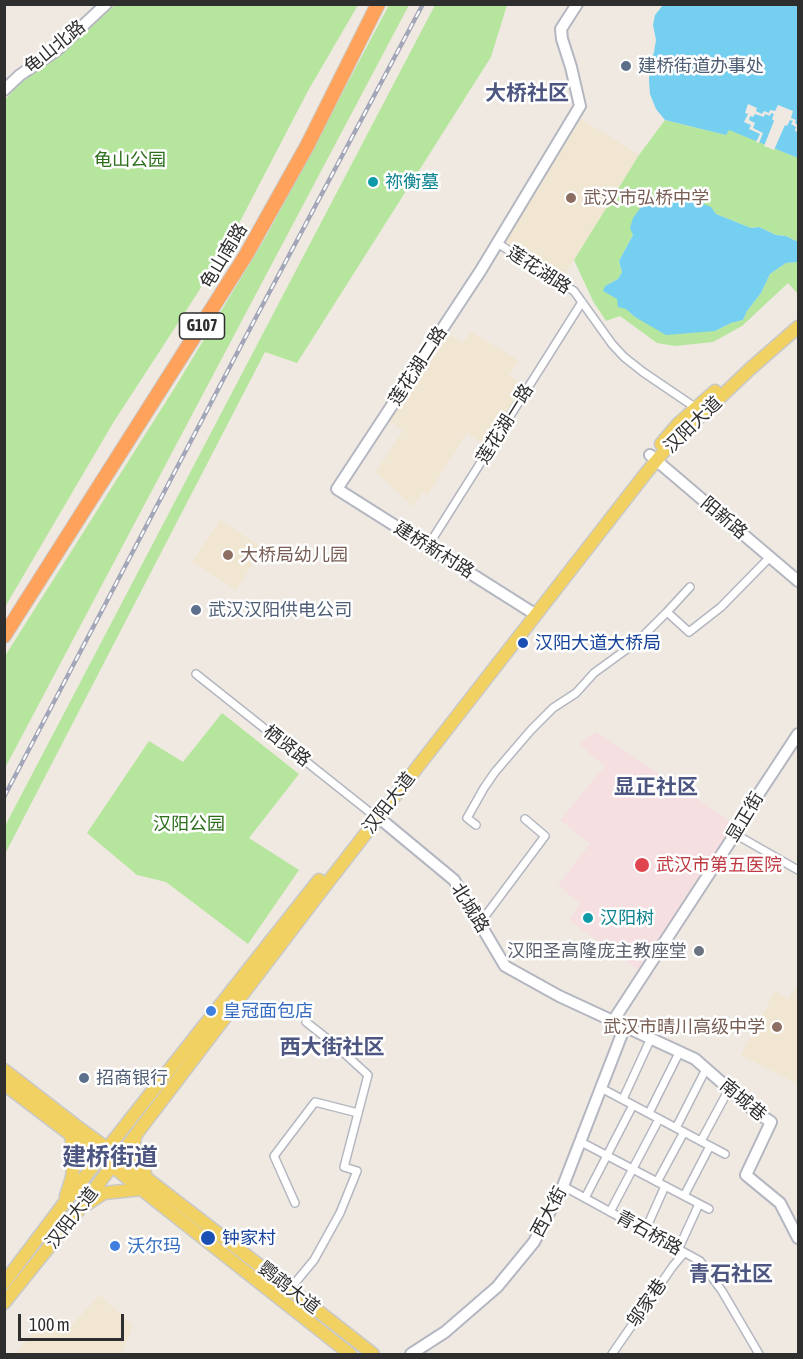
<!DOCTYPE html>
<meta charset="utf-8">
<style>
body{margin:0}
#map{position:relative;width:803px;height:1359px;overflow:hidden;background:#efe9e1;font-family:"Asap Condensed",sans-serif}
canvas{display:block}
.frame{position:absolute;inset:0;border:6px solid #2e2e2e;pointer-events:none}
.scale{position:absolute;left:18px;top:1314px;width:106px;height:27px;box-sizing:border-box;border:3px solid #2e2e2e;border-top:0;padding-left:8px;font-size:18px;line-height:21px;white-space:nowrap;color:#2e2e2e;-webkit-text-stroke:4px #fff;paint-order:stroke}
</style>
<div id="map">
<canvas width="803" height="1359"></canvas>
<div class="frame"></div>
<div class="scale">100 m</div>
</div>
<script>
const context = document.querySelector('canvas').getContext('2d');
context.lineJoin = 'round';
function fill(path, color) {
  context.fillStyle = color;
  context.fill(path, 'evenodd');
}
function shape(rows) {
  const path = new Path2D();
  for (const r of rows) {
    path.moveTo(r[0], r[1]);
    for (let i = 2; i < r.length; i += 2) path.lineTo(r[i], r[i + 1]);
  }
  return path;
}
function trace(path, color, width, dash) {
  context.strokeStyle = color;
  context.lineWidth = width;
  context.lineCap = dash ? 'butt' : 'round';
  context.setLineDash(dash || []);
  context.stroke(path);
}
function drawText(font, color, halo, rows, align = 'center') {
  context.font = font + ' "Asap Condensed","Noto Sans SC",sans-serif';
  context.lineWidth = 5;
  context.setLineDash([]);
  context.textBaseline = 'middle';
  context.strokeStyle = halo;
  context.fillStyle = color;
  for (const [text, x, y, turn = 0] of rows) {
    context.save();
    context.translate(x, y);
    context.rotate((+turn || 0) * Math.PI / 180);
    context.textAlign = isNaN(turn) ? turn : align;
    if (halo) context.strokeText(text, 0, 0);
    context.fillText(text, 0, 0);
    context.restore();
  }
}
fill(shape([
 [581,119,639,155,563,277,503,241],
 [471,331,519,361,509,375,525,386,487,446,467,433,427,496,423,492,413,507,376,472,403,431,389,421,447,333,463,343],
 [220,520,263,548,236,590,192,562],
 [798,984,798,1084,741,1055,775,991,788,1000],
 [99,1295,133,1325,122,1354,16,1354,42,1321,63,1335]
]), '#f0e6d1');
fill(shape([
 [596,732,735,824,640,971,569,920,580,904,558,885,590,844,560,820,605,766,579,744]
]), '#f5dfe0');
fill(shape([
 [115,5,358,5,309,89,235,231,204,283,113,423,5,607,5,100,18,85,75,42],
 [389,5,409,5,5,768,5,656,174,389,267,235],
 [435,5,507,5,491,57,297,363,265,352,5,854,5,826],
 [665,120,726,135,729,129,798,158,798,240,796,241,786,236,776,235,759,227,751,228,716,214,677,193,657,198,641,207,633,235,619,261,622,272,618,279,605,286,635,317,715,331,731,323,743,320,747,311,761,293,770,274,786,263,798,262,798,294,788,283,742,326,713,342,675,346,657,343,620,316,606,321,593,301,574,260,639,155],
 [222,713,299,774,249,838,299,870,248,944,166,882,137,875,87,833,149,741,183,762]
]), '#b6e59e');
fill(shape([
 [663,5,798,5,798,158,729,130,726,135,665,120,656,109,650,94,649,81,649,67,654,52,656,40,653,25,655,15],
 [677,193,711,207,716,214,751,228,759,227,776,235,786,236,796,241,798,240,798,262,786,263,770,274,761,293,747,311,743,320,731,323,715,331,666,335,635,317,626,309,618,307,617,299,603,291,605,286,618,279,622,272,619,261,633,235,630,228,633,218,641,207,657,198]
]), '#75cff0');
fill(shape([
 [748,104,757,108,756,111,762,114,764,111,769,113,770,110,775,111,778,105,793,111,791,118,796,120,795,123,798,125,798,132,795,131,796,127,791,124,793,121,790,120,787,126,785,125,774,150,764,146,774,121,772,119,774,114,771,113,770,116,765,114,764,117,755,114,753,117,750,116,749,120,755,123,753,128,763,133,759,143,756,142,760,134,749,129,751,125,744,122,748,114,745,113]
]), '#efe9e1');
const street = shape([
 [497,243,574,291,612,344,624,357,643,372,696,408],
 [428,546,582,302],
 [667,612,690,587],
 [196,674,372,814,378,817],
 [476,825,467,818,484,788,495,772,531,730,553,708,576,693,594,673,638,641,667,612,689,632,721,607,770,557],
 [735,834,798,870],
 [480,923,545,836,525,819],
 [601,1088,725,1154],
 [623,1099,651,1038],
 [649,1113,680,1051],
 [676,1128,706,1069],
 [701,1141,729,1089],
 [581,1142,709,1209],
 [657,1182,684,1132],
 [563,1186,700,1261,722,1291,759,1354],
 [684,1196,710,1146],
 [585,1198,633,1105],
 [295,1203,274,1156,315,1102,358,1113],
 [610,1212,659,1119],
 [645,1231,665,1186],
 [678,1250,699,1204],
 [290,1289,314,1260,340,1213,357,1171,344,1167,368,1075,334,1044,306,1022],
 [612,1354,673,1266,684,1253]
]);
const secondary = shape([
 [4,90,20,75,57,50,106,4],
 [650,455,798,581],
 [530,611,337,489,481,270,580,106,571,67,562,39,561,29,577,4],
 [378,817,454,880,505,966,559,996,695,1059,753,1110,771,1122,746,1175,780,1203,798,1238],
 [613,1021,735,834,754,801,798,734],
 [411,1354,445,1332,497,1287,534,1242,563,1186,625,1026]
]);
const primary = shape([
 [661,444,679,423,715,391],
 [4,1070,75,1125,119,1157,290,1289,373,1354],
 [4,1084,112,1166,350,1354],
 [135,1138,132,1153,145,1173],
 [66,1196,72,1177,75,1153,70,1133],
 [87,1204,104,1193,142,1189],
 [4,1283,65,1202,319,880],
 [4,1303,77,1212,325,886,646,473,666,449,750,369,798,327]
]);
const highway = shape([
 [4,636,246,255,307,146,378,4]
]);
trace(street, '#b4b7c1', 10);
trace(secondary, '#b4b7c1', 14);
trace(primary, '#c9c9c9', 15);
trace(highway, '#c9c9c9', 16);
trace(street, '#fff', 7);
trace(secondary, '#fff', 10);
trace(primary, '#f2d163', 12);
trace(highway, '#ffa35c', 14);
const rail = shape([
 [4,797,245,338,423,4]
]);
trace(rail, '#a3a6b8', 4.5);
trace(rail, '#fff', 2, [7]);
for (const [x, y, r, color] of [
 [626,66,6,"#5c6f8a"],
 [373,182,6,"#0f9aa8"],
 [571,198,6,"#8d6e63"],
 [228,555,6,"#8d6e63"],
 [196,610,6,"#5c6f8a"],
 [523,643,6,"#1a4fb4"],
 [642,865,8,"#e0444e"],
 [588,918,6,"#0f9aa8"],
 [699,951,6,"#6b7280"],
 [211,1011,6,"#3f7fe0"],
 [777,1027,6,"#8d6e63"],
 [84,1078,6,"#5c6f8a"],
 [208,1238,8,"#1a4fb4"],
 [115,1246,6,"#3f7fe0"]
]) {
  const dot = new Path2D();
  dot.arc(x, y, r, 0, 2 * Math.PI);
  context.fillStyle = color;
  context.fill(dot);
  trace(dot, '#fff', 2);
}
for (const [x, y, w] of [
 [202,326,45]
]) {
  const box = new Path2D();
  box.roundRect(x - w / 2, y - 13, w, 26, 4.5);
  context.fillStyle = '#fff';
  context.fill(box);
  trace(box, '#2e2e2e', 1.5);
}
drawText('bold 16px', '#2e2e2e', null, [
 ["G107",202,326]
]);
drawText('18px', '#2e2e2e', '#fff', [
 ["龟山北路",55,47,-39],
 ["龟山南路",224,256,-59],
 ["莲花湖路",539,270,33],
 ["莲花湖二路",418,366,-57],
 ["莲花湖一路",505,424,-58],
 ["汉阳大道",693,425,-44],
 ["阳新路",724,518,40],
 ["建桥新村路",434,550,32],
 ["栖贤路",287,746,38],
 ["汉阳大道",389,803,-52],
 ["显正街",745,817,-59],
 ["北城路",470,908,58],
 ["南城巷",743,1100,40],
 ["西大街",549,1212,-62],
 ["汉阳大道",72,1218,-52],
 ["青石桥路",649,1233,29],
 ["鹦鹉大道",289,1288,38],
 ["邬家巷",647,1303,-55]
]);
drawText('18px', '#4e5e75', '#fff', [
 ["建桥街道办事处",638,66],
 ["武汉汉阳供电公司",208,610],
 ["招商银行",96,1078]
], 'left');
drawText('18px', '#2c6e1b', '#fff', [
 ["龟山公园",130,160],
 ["汉阳公园",189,824]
]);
drawText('18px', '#0d838f', '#fff', [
 ["祢衡墓",385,182],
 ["汉阳树",600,918]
], 'left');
drawText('18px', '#785e54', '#fff', [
 ["武汉市弘桥中学",583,198],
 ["大桥局幼儿园",240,555],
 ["武汉市晴川高级中学",765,1027,"right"]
], 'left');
drawText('18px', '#164399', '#fff', [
 ["汉阳大道大桥局",535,643],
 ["钟家村",222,1238]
], 'left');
drawText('18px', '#be3a42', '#fff', [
 ["武汉市第五医院",656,865]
], 'left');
drawText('18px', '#5b616d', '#fff', [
 ["汉阳圣高隆庞主教座堂",687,951]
], 'right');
drawText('18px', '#366cbe', '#fff', [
 ["皇冠面包店",223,1011],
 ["沃尔玛",127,1246]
], 'left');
drawText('bold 21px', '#4d5680', '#fff', [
 ["大桥社区",527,93],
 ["显正社区",656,787],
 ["西大街社区",332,1047],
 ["青石社区",731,1274]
]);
drawText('bold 24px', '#4d5680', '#fff', [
 ["建桥街道",110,1157]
]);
</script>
